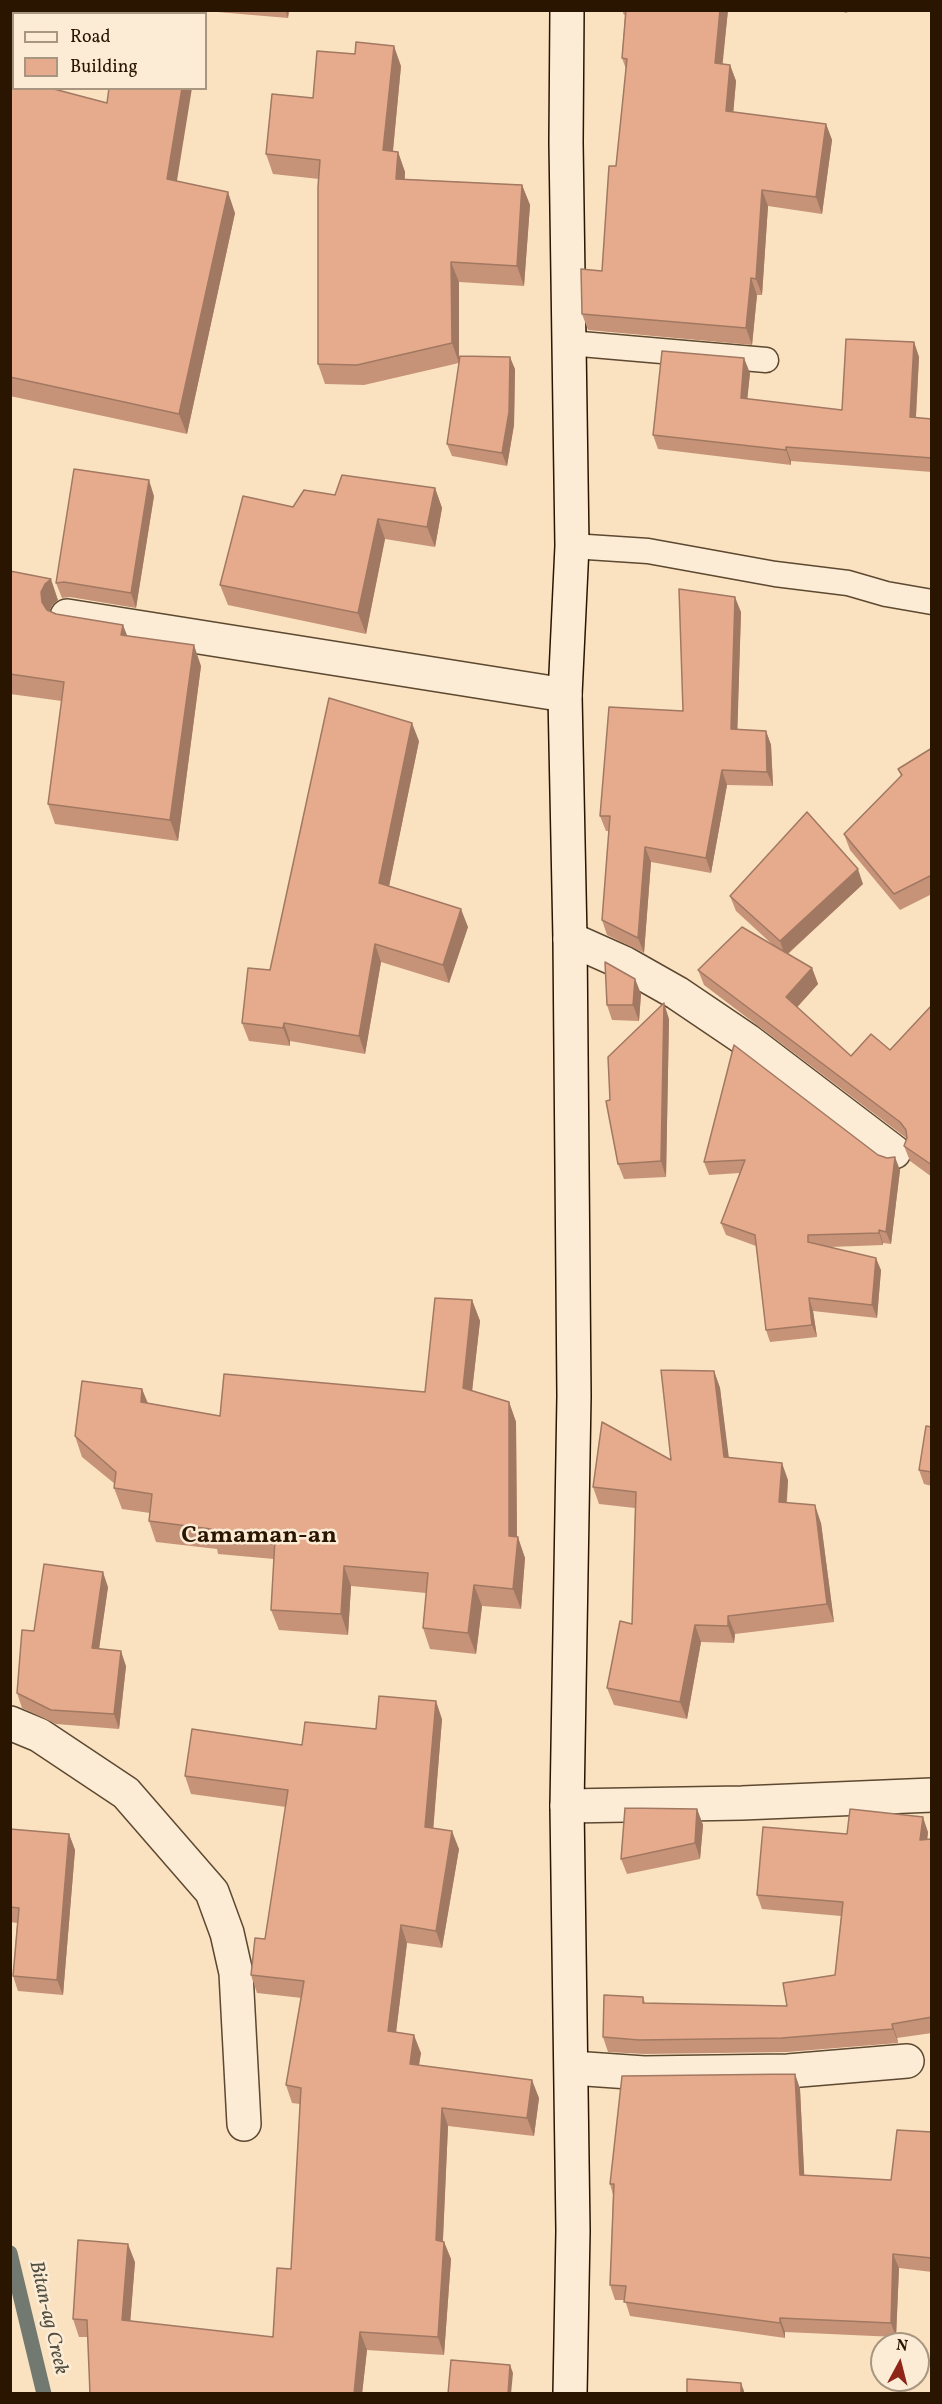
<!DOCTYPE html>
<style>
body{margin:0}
#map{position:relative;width:942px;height:2404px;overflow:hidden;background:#fae2c0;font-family:Vollkorn,serif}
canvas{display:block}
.frame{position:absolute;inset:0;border:12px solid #291500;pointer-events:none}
.legend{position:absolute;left:12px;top:12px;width:195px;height:78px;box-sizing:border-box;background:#fcecd6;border:2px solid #a89680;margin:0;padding:8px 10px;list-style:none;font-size:18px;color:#291500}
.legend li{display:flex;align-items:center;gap:12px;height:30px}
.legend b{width:30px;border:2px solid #a89680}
.north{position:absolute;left:870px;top:2332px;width:60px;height:60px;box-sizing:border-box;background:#fcecd6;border:2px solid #a89680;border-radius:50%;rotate:7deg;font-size:16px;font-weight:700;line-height:24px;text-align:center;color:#291500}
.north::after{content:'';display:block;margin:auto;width:21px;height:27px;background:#8f2418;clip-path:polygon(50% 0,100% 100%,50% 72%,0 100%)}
</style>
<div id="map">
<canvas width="942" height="2404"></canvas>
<div class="frame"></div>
<ul class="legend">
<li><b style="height:8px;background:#fcecd6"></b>Road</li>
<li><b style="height:16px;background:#e6ab8c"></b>Building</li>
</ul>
<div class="north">N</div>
</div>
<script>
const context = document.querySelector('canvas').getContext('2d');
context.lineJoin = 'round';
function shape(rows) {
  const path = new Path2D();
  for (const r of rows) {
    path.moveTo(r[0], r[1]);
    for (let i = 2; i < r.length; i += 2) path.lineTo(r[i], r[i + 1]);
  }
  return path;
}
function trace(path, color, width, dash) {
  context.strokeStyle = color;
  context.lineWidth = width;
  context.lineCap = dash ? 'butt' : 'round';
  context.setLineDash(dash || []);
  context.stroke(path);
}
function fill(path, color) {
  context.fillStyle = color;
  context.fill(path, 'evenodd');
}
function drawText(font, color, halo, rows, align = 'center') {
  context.font = font + ' Vollkorn,serif';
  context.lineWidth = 5;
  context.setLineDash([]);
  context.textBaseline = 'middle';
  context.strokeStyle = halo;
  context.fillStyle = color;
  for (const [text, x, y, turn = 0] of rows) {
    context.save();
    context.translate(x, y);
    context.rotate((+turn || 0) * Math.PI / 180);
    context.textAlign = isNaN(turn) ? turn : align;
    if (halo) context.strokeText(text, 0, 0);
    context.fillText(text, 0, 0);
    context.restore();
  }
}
trace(shape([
 [10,2253,44,2394]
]), '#717970', 15);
const service = shape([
 [569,343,766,360],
 [572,546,648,551,775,574,848,583,886,594,932,602]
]);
const minor = shape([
 [67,616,565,695],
 [570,939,624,963,677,993,748,1041,894,1152],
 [10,1723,39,1735,126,1793,212,1892,227,1933,236,1973,244,2124],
 [567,1806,742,1803,932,1795],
 [572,2068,644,2073,788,2071,907,2061]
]);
const secondary = shape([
 [567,10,566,142,572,546,565,695,570,939,574,1396,567,1806,573,2231,570,2394]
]);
trace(service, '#5d4830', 27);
trace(minor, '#5d4830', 36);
trace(secondary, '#291500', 36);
trace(service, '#fcecd6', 24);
trace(minor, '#fcecd6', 33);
trace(secondary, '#fcecd6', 33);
fill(shape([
 [88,10,289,10,288,18,205,11,205,14,89,14],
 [622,10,728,10,722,64,730,65,736,81,733,112,826,124,832,140,822,214,768,206,762,295,757,295,752,345,588,330,582,314,602,271,616,166,626,69,622,58,625,15,624,15],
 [834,10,848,10,847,13],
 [401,66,393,151,398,152,405,172,405,179,522,185,530,205,524,286,459,282,459,363,364,385,325,384,318,364,319,179,273,174,266,154],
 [10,78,107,103,177,181,235,213,187,434,10,396],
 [914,342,919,357,916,418,932,419,932,472,791,461,791,465,658,449,653,435,750,373,747,399,842,410],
 [515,369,514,425,507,466,452,456,447,444],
 [435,488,442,508,435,547,385,539,366,634,228,605,220,585,293,507],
 [154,496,136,608,70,597,62,598,56,583],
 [10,571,58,600,52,605,49,611,56,614,127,636,201,666,178,841,55,824,48,804,62,701,10,694],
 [741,612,737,729,766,731,771,745,773,786,727,785,711,873,651,862,644,953,607,935,602,920,609,831,606,831,600,816,683,711],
 [419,741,389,886,468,927,449,983,381,962,365,1054,290,1041,290,1046,249,1041,242,1023,270,970],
 [932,748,932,894,900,910,850,850,844,834,901,776,898,769],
 [863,884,788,954,812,968,818,984,797,1007,851,1056,890,1050,932,1005,932,1177,910,1161,904,1146,907,1139,905,1137,704,985,698,970,774,946,736,911,730,896],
 [635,979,641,994,639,1021,612,1020,607,1005],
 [669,1019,666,1177,624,1179,618,1164,610,1100],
 [878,1155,900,1170,891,1244,883,1243,883,1245,830,1247,881,1270,877,1318,813,1311,817,1337,770,1342,766,1330,756,1246,726,1235,721,1223,740,1173,709,1175,704,1162],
 [472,1300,480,1321,472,1391,509,1402,516,1422,517,1537,525,1558,521,1609,482,1606,476,1654,430,1649,423,1628,426,1593,351,1586,348,1635,279,1630,271,1610,274,1559,218,1554,217,1549,156,1542,149,1521,150,1513,122,1509,114,1488,115,1484,82,1457,75,1436,142,1389,148,1403,220,1416,425,1392],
 [714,1371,720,1388,728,1457,788,1480,787,1503,821,1523,834,1622,735,1634,734,1643,701,1642,687,1719,614,1705,607,1688,632,1624,635,1508,599,1504,593,1487,671,1460],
 [932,1427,932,1486,924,1484,919,1470],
 [108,1587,99,1649,126,1666,119,1729,56,1724,22,1708,17,1693,34,1631],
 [442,1719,433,1828,459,1849,442,1948,407,1943,396,2032,421,2053,419,2065,539,2098,534,2136,448,2126,443,2241,444,2242,451,2259,444,2355,367,2350,362,2394,90,2394,88,2337,79,2337,73,2319,135,2262,130,2321,273,2337,291,2269,300,2104,292,2103,286,2085,302,1998,257,1993,251,1975,265,1939,286,1807,191,1794,185,1776,302,1745,376,1729],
 [697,1809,703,1825,700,1859,627,1874,621,1859],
 [10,1829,69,1834,75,1850,63,1995,18,1991,13,1976,17,1923,10,1922],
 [928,1832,927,1839,932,1839,932,2033,897,2038,898,2043,787,2052,645,2054,608,2052,603,2037,643,1997,645,2003,787,2006,835,1975,841,1916,762,1909,757,1895,847,1834],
 [795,2074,800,2089,804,2175,891,2180,932,2132,932,2272,899,2268,896,2337,785,2332,785,2338,630,2316,625,2300,615,2300,610,2285,613,2195,610,2184]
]), '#c69378');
fill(shape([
 [195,10,205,10,205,14,194,14],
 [285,10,289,10,288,18],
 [720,10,728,10,721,80,715,63],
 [394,46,401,66,391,170,383,150],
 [730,65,736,81,732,128,726,111],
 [182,88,192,88,174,199,167,179],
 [826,124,832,140,822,214,816,197],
 [398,152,405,172,403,199,396,179],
 [522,185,530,205,524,286,517,266],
 [762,190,768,206,762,295,756,279],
 [228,192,235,213,187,434,179,414],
 [451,262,459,282,459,363,452,343],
 [751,278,757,295,752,345,746,328],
 [914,342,919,357,915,432,910,417],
 [510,357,515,369,514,425,507,466,502,453],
 [744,358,750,373,746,412,741,398],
 [786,447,791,461,791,465,786,450],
 [149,480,154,496,136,608,131,593],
 [435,488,442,508,435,547,427,527],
 [378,519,385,539,366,634,358,613],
 [51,579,58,600,52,605,49,612,42,602,41,592,45,584],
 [735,597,741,612,737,744,731,729],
 [123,625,131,645,121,635],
 [194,645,201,666,178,841,170,820],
 [412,723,419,741,386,901,379,883],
 [766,731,771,745,773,786,767,772],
 [722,770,727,785,711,873,706,858],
 [645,847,651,862,644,953,638,938],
 [858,869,863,884,785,956,780,941],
 [461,909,468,927,449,983,443,965],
 [375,944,381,962,365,1054,359,1036],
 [812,968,818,984,792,1013,786,997],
 [635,979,641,994,639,1021,633,1005],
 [664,1003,669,1019,666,1177,661,1161],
 [284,1023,290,1041,290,1046,283,1028],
 [895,1157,900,1170,891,1244,886,1232],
 [879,1230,883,1243,883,1245,879,1233],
 [876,1258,881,1270,877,1318,872,1305],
 [809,1298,813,1311,817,1337,812,1325],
 [472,1300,480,1321,470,1409,463,1388],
 [714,1371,720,1388,731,1474,724,1457],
 [142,1389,150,1410,141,1402],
 [509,1402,516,1422,517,1545,518,1537,525,1558,521,1609,513,1589,509,1536],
 [782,1463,788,1480,785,1520,779,1502],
 [815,1505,821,1523,834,1622,827,1604],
 [344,1566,351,1586,348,1635,341,1614],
 [103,1572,108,1587,97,1663,92,1648],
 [474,1585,482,1606,476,1654,468,1633],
 [728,1616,735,1634,734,1643,728,1626],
 [695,1625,701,1642,687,1719,680,1702],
 [121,1651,126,1666,119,1729,114,1714],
 [436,1701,442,1719,432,1845,425,1827],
 [697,1809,703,1825,700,1859,695,1843],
 [923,1817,928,1832,926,1854,920,1840],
 [452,1831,459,1849,442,1948,436,1931],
 [69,1834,75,1850,63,1995,57,1980],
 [401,1925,407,1943,394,2049,388,2031],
 [892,2024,897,2038,898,2043,893,2029],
 [414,2035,421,2053,416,2082,410,2064],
 [795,2074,800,2089,805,2189,800,2175],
 [532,2080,539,2098,534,2136,527,2118],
 [442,2108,448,2126,442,2258,436,2240],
 [444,2242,451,2259,444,2355,438,2337],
 [128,2244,135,2262,129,2338,122,2320],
 [893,2254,899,2268,896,2337,891,2323],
 [780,2318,785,2332,785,2338,780,2323],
 [360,2332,367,2350,362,2394,354,2394],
 [510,2365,513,2373,511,2394,508,2394],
 [741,2383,744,2391,744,2394,741,2394]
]), '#a17862');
const building = shape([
 [95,10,195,10,194,14,116,14,95,10],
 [626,10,720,10,715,63,730,65,726,111,826,124,816,197,762,190,756,279,751,278,746,328,582,314,581,269,602,271,609,166,616,166,627,59,622,58,626,10],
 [356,42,394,46,383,150,398,152,396,179,522,185,517,266,451,262,452,343,357,365,318,364,318,187,320,160,266,154,272,94,313,98,317,51,355,54,356,42],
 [10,78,14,79,14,88,50,88,107,103,109,88,182,88,167,179,228,192,179,414,10,377,10,78],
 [846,339,914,342,910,417,932,419,932,458,786,447,786,450,653,435,662,351,744,358,741,398,842,410,846,339],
 [460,356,510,357,509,412,502,453,447,444,460,356],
 [74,469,149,480,131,593,64,582,56,583,74,469],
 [342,475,435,488,427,527,378,519,358,613,220,585,243,496,293,507,304,490,335,495,342,475],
 [10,571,51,579,45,584,41,592,42,602,47,610,56,614,123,625,121,635,194,645,170,820,48,804,64,682,10,674,10,571],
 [679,589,735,597,731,729,766,731,767,772,722,770,706,858,645,847,638,938,602,920,610,816,600,816,609,707,683,711,679,589],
 [329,698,412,723,379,883,461,909,443,965,375,944,359,1036,284,1023,283,1028,242,1023,248,968,270,970,329,698],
 [932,748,932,875,894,894,844,834,902,775,898,769,932,748],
 [807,812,858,869,780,941,730,896,807,812],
 [742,927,812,968,786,997,851,1056,871,1034,890,1050,932,1005,932,1165,904,1146,907,1138,906,1130,900,1122,698,970,742,927],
 [605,962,635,979,633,1005,607,1005,605,962],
 [664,1003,661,1161,618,1164,606,1101,610,1100,608,1057,664,1003],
 [734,1045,878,1155,887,1158,895,1157,886,1232,879,1230,879,1233,808,1235,808,1242,876,1258,872,1305,809,1298,812,1325,766,1330,755,1235,721,1223,745,1160,704,1162,734,1045],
 [435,1298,472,1300,463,1388,509,1402,509,1536,518,1537,513,1589,474,1585,468,1633,423,1628,428,1573,344,1566,341,1614,271,1610,275,1539,211,1534,211,1529,149,1521,152,1494,114,1488,116,1472,75,1436,82,1381,142,1389,141,1402,220,1416,224,1374,425,1392,435,1298],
 [661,1370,714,1371,724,1457,782,1463,779,1502,815,1505,827,1604,728,1616,728,1626,695,1625,680,1702,607,1688,620,1621,632,1624,636,1492,593,1487,602,1422,671,1460,661,1370],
 [926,1426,932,1427,932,1472,919,1470,926,1426],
 [44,1564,103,1572,92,1648,121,1651,114,1714,51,1710,17,1693,22,1630,34,1631,44,1564],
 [379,1696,436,1701,425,1827,452,1831,436,1931,401,1925,388,2031,414,2035,410,2064,532,2080,527,2118,442,2108,436,2240,444,2242,438,2337,360,2332,354,2394,90,2394,87,2320,73,2319,78,2240,128,2244,122,2320,273,2337,277,2268,291,2269,301,2088,286,2085,304,1981,251,1975,255,1938,265,1939,288,1790,185,1776,192,1729,302,1745,305,1722,376,1729,379,1696],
 [625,1808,697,1809,695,1843,621,1859,625,1808],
 [850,1809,923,1817,920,1840,932,1839,932,2017,892,2024,893,2029,782,2038,639,2040,603,2037,604,1995,643,1997,643,2003,787,2006,783,1983,835,1975,843,1902,757,1895,763,1827,847,1834,850,1809],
 [10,1829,69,1834,57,1980,13,1976,19,1908,10,1907,10,1829],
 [795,2074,800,2175,891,2180,897,2130,932,2132,932,2258,893,2254,891,2323,780,2318,780,2323,624,2302,626,2286,610,2285,614,2184,610,2184,622,2076,795,2074],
 [451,2360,510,2365,508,2394,448,2394,451,2360],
 [687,2379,741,2383,741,2394,687,2394,687,2379]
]);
fill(building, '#e6ab8c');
trace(building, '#a17862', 1.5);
drawText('italic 20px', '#534f41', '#fcecd6', [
 ["Bitan-ag Creek",47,2318,77]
]);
drawText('bold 24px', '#291500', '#fcecd6', [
 ["Camaman-an",259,1538]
]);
</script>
